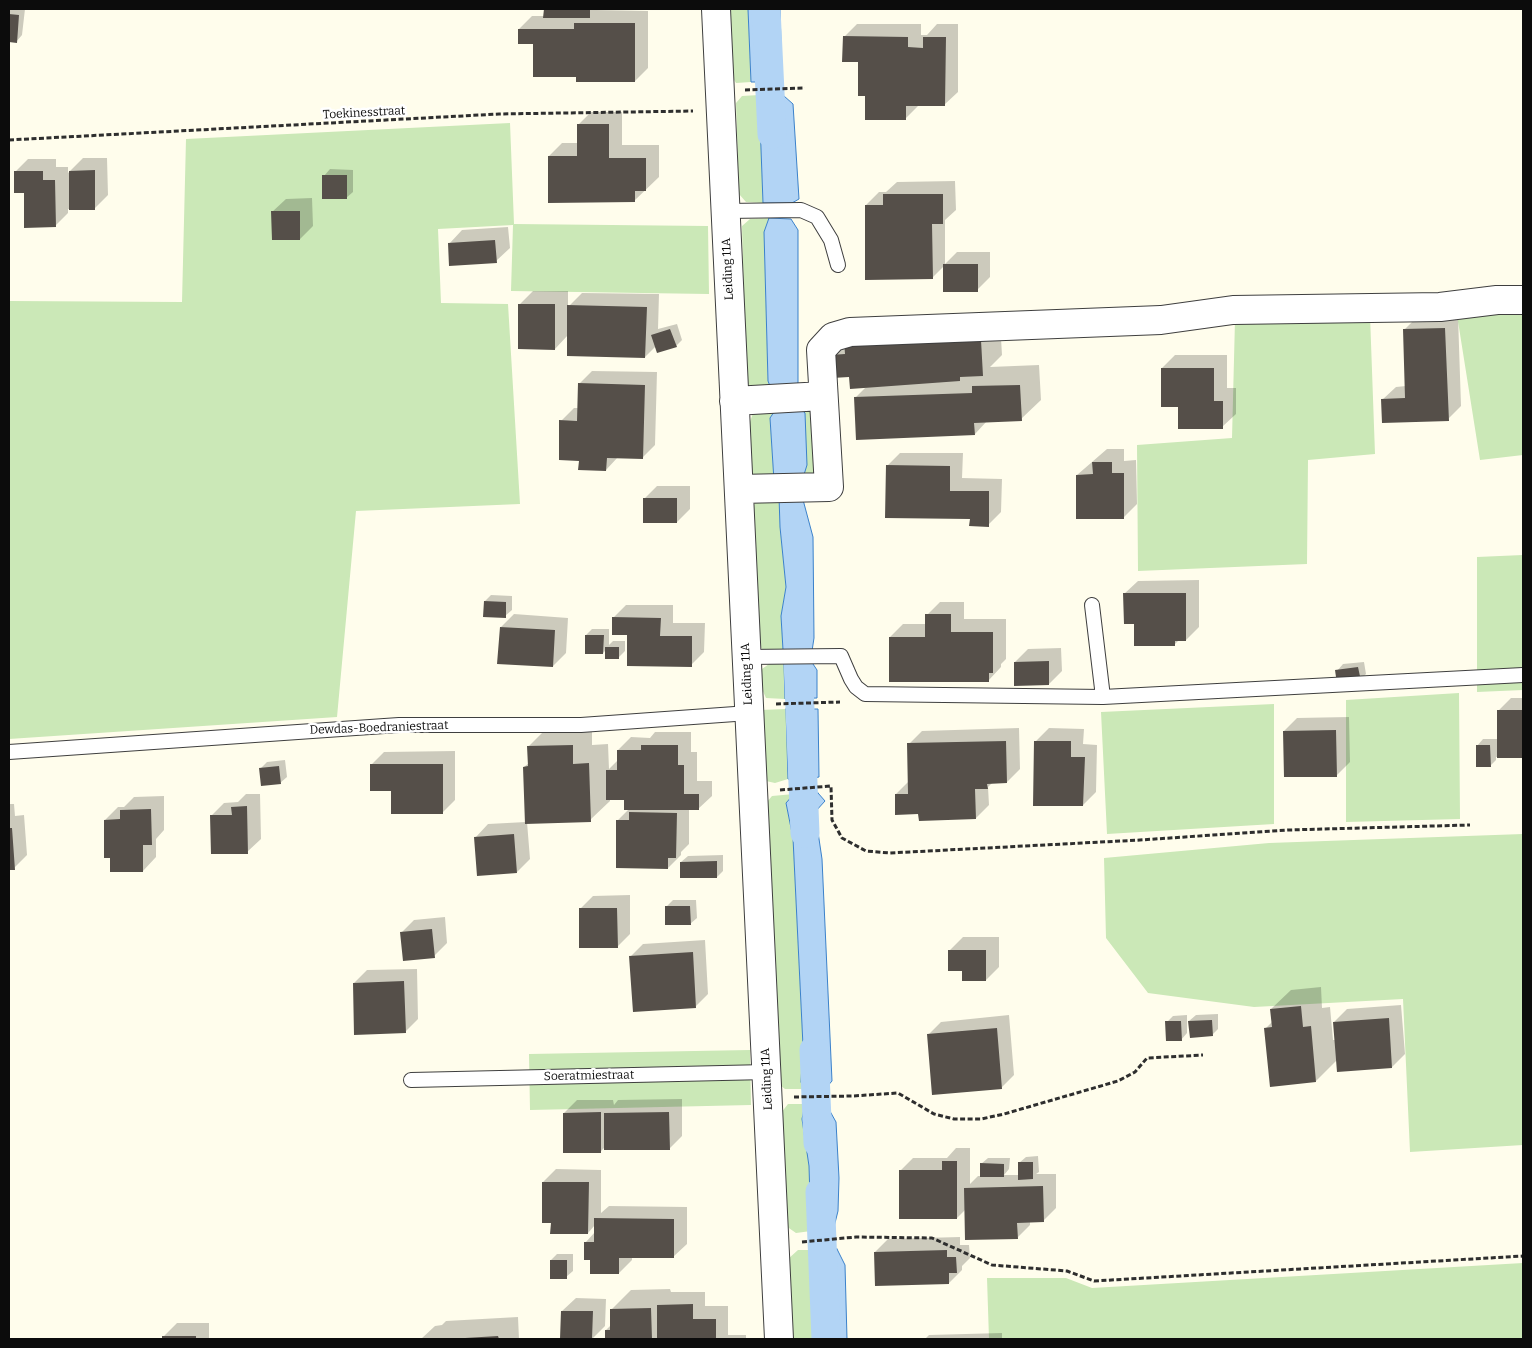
<!DOCTYPE html>
<style>
body{margin:0}
#map{position:relative;width:1532px;height:1348px;overflow:hidden;background:#fffdec;font-family:Bitter,serif}
canvas{display:block}
.frame{position:absolute;inset:0;border:10px solid #0c0c0c;pointer-events:none}
</style>
<div id="map">
<canvas width="1532" height="1348"></canvas>
<div class="frame"></div>
</div>
<script>
const context = document.querySelector('canvas').getContext('2d');
context.lineJoin = 'round';
function fill(path, color) {
  context.fillStyle = color;
  context.fill(path, 'evenodd');
}
function shape(rows) {
  const path = new Path2D();
  for (const r of rows) {
    path.moveTo(r[0], r[1]);
    for (let i = 2; i < r.length; i += 2) path.lineTo(r[i], r[i + 1]);
  }
  return path;
}
function trace(path, color, width, dash) {
  context.strokeStyle = color;
  context.lineWidth = width;
  context.lineCap = dash ? 'butt' : 'round';
  context.setLineDash(dash || []);
  context.stroke(path);
}
function drawText(font, color, halo, rows, align = 'center') {
  context.font = font + ' Bitter,serif';
  context.lineWidth = 5;
  context.setLineDash([]);
  context.textBaseline = 'middle';
  context.strokeStyle = halo;
  context.fillStyle = color;
  for (const [text, x, y, turn = 0] of rows) {
    context.save();
    context.translate(x, y);
    context.rotate((+turn || 0) * Math.PI / 180);
    context.textAlign = isNaN(turn) ? turn : align;
    if (halo) context.strokeText(text, 0, 0);
    context.fillText(text, 0, 0);
    context.restore();
  }
}
fill(shape([
 [730,9,748,9,751,82,736,83,733,78],
 [759,95,763,203,746,202,739,194,736,103,742,96],
 [510,123,514,224,708,226,709,294,511,291,513,225,438,229,441,303,508,304,520,504,356,511,337,717,9,739,9,301,182,302,186,139],
 [769,218,764,232,768,381,772,391,751,390,746,379,742,226,750,219],
 [1523,309,1523,455,1480,460,1457,315],
 [1370,315,1375,454,1308,460,1307,564,1138,571,1137,445,1232,438,1235,320],
 [812,404,818,475,802,481,796,405],
 [778,406,770,418,774,481,753,479,750,471,749,425,753,413],
 [779,496,780,527,786,587,781,616,783,650,762,649,756,641,753,507,758,497],
 [1523,555,1523,690,1477,692,1477,557],
 [769,664,784,664,785,699,766,698,762,689,762,669],
 [1459,693,1460,819,1346,822,1346,700],
 [1274,704,1274,824,1107,834,1101,712],
 [786,709,788,779,775,783,766,781,760,710],
 [794,794,786,803,793,838,803,1046,801,1082,804,1089,785,1089,780,1085,767,802,772,796],
 [1523,834,1523,1145,1410,1152,1403,999,1254,1007,1148,993,1106,938,1104,858,1269,843],
 [750,1050,751,1105,530,1110,529,1054],
 [788,1104,805,1104,802,1119,809,1166,811,1231,796,1233,786,1226,781,1113],
 [798,1250,817,1250,812,1265,816,1339,792,1339,788,1259],
 [1523,1263,1523,1339,989,1339,987,1278,1066,1278,1092,1288]
]), '#cbe8b7');
const water = shape([
 [748,9,780,9,782,82,751,82,748,9],
 [759,95,784,96,793,104,799,199,792,203,763,203,759,95],
 [769,218,791,219,798,230,798,383,792,391,772,391,768,381,764,232,769,218],
 [796,405,805,413,807,465,802,481,774,481,770,418,778,406,796,405],
 [779,496,802,496,813,537,814,638,812,651,783,650,781,616,786,587,780,527,779,496],
 [784,664,813,664,817,670,817,698,785,699,784,664],
 [786,709,818,709,819,777,797,781,788,779,786,709],
 [818,793,825,801,815,812,822,859,832,1081,825,1089,804,1089,801,1082,803,1046,793,838,786,803,794,794,818,793],
 [805,1104,826,1104,836,1122,839,1178,838,1211,833,1231,811,1231,809,1166,802,1119,805,1104],
 [837,1249,845,1265,847,1339,816,1339,812,1265,817,1250,837,1249]
]);
fill(water, '#b2d4f5');
trace(water, '#3b81ca', 1);
fill(shape([
 [9,9,25,9,22,35,16,42,9,41],
 [545,9,648,11,648,68,635,81,577,75,519,29,532,16,545,16],
 [857,24,921,24,921,35,927,35,937,24,958,24,958,92,944,105,918,106,905,119,866,95,860,60,844,37],
 [591,112,622,112,622,145,659,145,659,177,634,201,549,156,562,143,578,143,578,125],
 [83,158,107,158,108,195,95,208,68,209,68,213,55,226,26,192,15,172,28,159,56,159,56,167,68,167,68,173],
 [330,169,353,170,353,192,346,198,324,176],
 [955,181,956,210,945,220,945,264,957,252,990,252,990,277,977,290,944,266,932,278,866,205,879,192,886,192,897,182],
 [312,198,313,226,300,239,272,212,286,199],
 [508,227,510,248,496,261,449,244,462,230],
 [533,291,568,291,568,307,582,293,659,294,658,329,677,324,682,340,676,346,656,346,645,357,568,335,555,349,520,304],
 [1458,316,1461,406,1448,419,1382,400,1396,387,1406,386,1404,330,1417,317],
 [1000,321,1002,355,990,367,1039,365,1041,400,1021,419,987,421,975,434,855,398,867,386,850,375,832,356,865,322],
 [1175,355,1227,355,1227,388,1236,388,1236,414,1222,427,1179,406,1162,368],
 [592,371,657,372,655,445,642,458,618,457,606,470,580,459,561,421,574,408,578,408,579,384],
 [1107,449,1124,449,1124,461,1136,460,1137,504,1124,517,1077,475],
 [900,453,963,453,962,478,1002,479,1001,512,988,525,971,518,887,466],
 [657,486,690,486,690,509,677,522,644,499],
 [1199,580,1199,627,1186,640,1179,640,1174,645,1136,622,1124,594,1138,581],
 [491,595,512,596,512,610,505,616,485,601],
 [940,602,964,602,964,619,1006,619,1006,659,1001,664,1001,667,988,681,890,637,903,624,927,624,927,615],
 [626,605,673,605,673,623,705,623,704,652,691,665,628,633,613,618],
 [514,614,568,618,566,653,553,666,501,627],
 [592,629,609,629,609,645,613,641,625,641,625,651,619,657,607,649,603,653,586,635],
 [1061,648,1062,671,1049,684,1015,662,1028,649],
 [1364,662,1366,674,1360,680,1337,671,1343,664],
 [1511,698,1523,698,1523,756,1496,757,1496,760,1490,766,1477,746,1483,739,1498,739,1498,711],
 [1349,717,1350,762,1337,775,1284,731,1297,718],
 [592,726,592,745,608,744,609,769,618,760,618,750,631,737,650,738,655,732,691,732,691,752,697,752,697,781,712,781,712,796,698,809,689,809,689,844,681,852,681,855,668,868,618,820,629,809,625,798,610,798,610,801,590,820,527,822,530,859,517,872,475,838,488,824,526,822,524,767,529,763,528,747,548,727],
 [1019,728,1020,769,1007,782,993,782,988,787,989,805,976,818,896,794,909,781,909,744,922,731],
 [1049,728,1084,729,1083,744,1097,745,1096,792,1083,805,1036,741],
 [455,751,455,800,442,813,392,790,371,765,384,752],
 [285,760,287,777,280,783,260,769,267,762],
 [246,794,260,794,261,839,247,852,211,816,224,803,238,802],
 [164,796,164,830,156,839,156,857,143,871,111,856,105,820,118,807,124,807,134,797],
 [9,804,14,804,15,816,24,815,27,855,14,868,9,869],
 [723,855,723,871,717,877,681,862,688,856],
 [630,895,630,934,617,947,580,909,593,896],
 [673,900,696,900,697,918,690,924,667,906],
 [445,917,447,943,434,956,401,933,414,920],
 [963,937,999,937,999,967,986,980,963,970,950,950],
 [705,940,708,994,695,1007,630,957,643,944],
 [417,969,418,1019,405,1032,354,983,367,970],
 [1321,987,1322,1008,1330,1007,1333,1040,1336,1040,1334,1022,1347,1009,1401,1005,1405,1054,1392,1067,1337,1060,1316,1081,1266,1028,1272,1022,1271,1009,1291,990],
 [1218,1014,1218,1029,1212,1035,1189,1021,1196,1015],
 [1009,1015,1014,1075,1001,1088,928,1035,941,1022],
 [1187,1015,1187,1033,1181,1040,1167,1022,1173,1016],
 [682,1099,682,1136,669,1149,606,1146,601,1151,564,1113,577,1100,613,1100,614,1105,618,1100],
 [956,1148,970,1148,970,1184,978,1176,981,1176,981,1164,988,1158,1010,1158,1009,1169,1004,1175,1020,1175,1019,1163,1026,1157,1038,1156,1039,1172,1036,1174,1056,1174,1056,1208,1043,1221,1030,1221,1030,1225,1017,1238,965,1210,957,1218,900,1171,913,1158,947,1158],
 [556,1169,601,1170,601,1213,609,1206,687,1207,687,1244,673,1257,632,1257,632,1260,619,1273,591,1259,585,1243,595,1232,595,1225,588,1233,552,1222,543,1182],
 [960,1237,960,1245,969,1245,970,1258,962,1266,962,1270,949,1283,875,1252,888,1239],
 [557,1254,573,1254,573,1271,566,1277,551,1260],
 [670,1289,671,1292,705,1292,705,1306,728,1306,728,1335,746,1335,746,1339,606,1339,606,1330,611,1325,611,1310,631,1290],
 [576,1298,606,1299,605,1326,592,1339,562,1311],
 [518,1317,519,1339,421,1339,435,1326,442,1325,446,1321],
 [177,1323,209,1323,209,1339,164,1339,164,1336],
 [1002,1333,1002,1339,925,1339,929,1335]
]), '#0003');
trace(shape([
 [766,9,772,134],
 [798,660,805,833],
 [814,1050,818,1143],
 [820,1192,826,1339]
]), '#b2d4f5', 29);
fill(shape([
 [544,9,590,9,590,18,543,18],
 [9,14,19,15,17,43,9,42],
 [574,23,635,23,635,82,576,82,576,77,533,77,533,44,518,44,518,29,574,29],
 [843,36,908,37,908,47,923,48,923,37,946,37,945,106,906,106,906,120,865,120,865,96,858,96,858,62,842,62],
 [577,124,609,124,609,158,646,158,646,191,635,191,635,202,548,203,548,156,577,156],
 [95,170,95,210,69,210,69,171],
 [14,171,43,171,43,180,55,180,56,227,24,228,24,193,14,193],
 [322,175,347,175,347,199,322,199],
 [883,194,943,194,943,224,932,224,933,279,865,280,865,205,883,205],
 [271,211,300,211,300,240,272,240],
 [495,240,497,263,449,266,448,243],
 [943,264,978,264,978,292,943,292],
 [518,304,555,304,555,350,518,349],
 [567,305,647,307,645,358,567,356],
 [1445,328,1449,421,1382,423,1381,399,1405,398,1403,329],
 [670,329,677,347,657,353,651,335],
 [981,340,983,376,960,377,960,381,850,389,849,377,832,378,830,355,845,354,844,341],
 [1161,368,1214,368,1214,401,1223,401,1223,429,1178,429,1178,407,1161,407],
 [578,383,645,385,643,459,607,458,606,471,578,470,579,461,559,460,559,420,577,421],
 [1020,385,1022,421,974,423,975,435,856,440,854,397,972,393,972,386],
 [1092,462,1112,462,1112,473,1124,473,1124,519,1076,519,1076,475,1093,474],
 [886,465,950,466,950,491,989,491,989,527,969,526,970,519,885,518],
 [643,498,677,498,677,523,643,523],
 [1123,593,1186,593,1186,641,1175,641,1175,646,1134,646,1134,624,1124,624],
 [484,601,506,602,506,618,483,617],
 [925,614,951,614,951,632,993,632,993,673,989,673,989,682,889,682,889,637,925,637],
 [612,617,661,618,660,636,692,636,692,667,627,666,627,635,612,635],
 [500,627,555,630,553,667,497,664],
 [585,635,604,635,603,654,585,654],
 [605,647,619,647,619,659,605,659],
 [1049,661,1049,685,1014,686,1014,662],
 [1358,667,1361,681,1337,684,1335,670],
 [1497,710,1523,710,1523,758,1497,758],
 [1336,730,1337,777,1284,777,1283,731],
 [1006,741,1007,783,987,784,988,789,975,789,976,819,919,821,918,814,895,815,895,794,908,794,907,743],
 [1034,741,1071,741,1071,757,1085,757,1083,806,1033,806],
 [573,745,573,764,589,763,591,822,525,824,523,767,528,766,527,746],
 [641,745,678,745,678,765,684,765,684,794,699,794,699,810,624,810,624,800,606,800,606,770,617,770,617,750,641,750],
 [1476,745,1490,745,1491,767,1476,767],
 [370,764,443,764,443,814,391,814,391,791,370,791],
 [279,766,281,784,261,786,259,768],
 [247,806,248,854,211,854,210,815,232,815,231,807],
 [151,809,152,845,143,845,143,872,110,872,110,858,104,858,104,820,120,819,120,810],
 [629,812,677,813,676,858,668,858,668,869,616,868,616,820,629,820],
 [9,828,12,828,15,870,9,870],
 [514,834,517,873,477,876,474,837],
 [717,861,717,878,680,878,680,862],
 [665,906,690,906,691,925,665,925],
 [579,908,617,908,618,948,579,948],
 [432,929,435,958,403,961,400,932],
 [948,950,986,950,986,981,962,981,962,971,948,971],
 [693,952,696,1008,633,1012,629,956],
 [404,981,406,1033,354,1035,353,983],
 [1301,1006,1303,1027,1311,1026,1316,1082,1270,1087,1264,1028,1272,1027,1270,1009],
 [1389,1018,1392,1068,1337,1072,1333,1022],
 [1212,1020,1213,1036,1190,1038,1188,1021],
 [1165,1021,1181,1021,1182,1041,1166,1041],
 [997,1028,1002,1089,932,1095,927,1034],
 [601,1112,601,1153,563,1153,563,1113],
 [669,1112,670,1150,604,1150,604,1113],
 [942,1161,957,1161,957,1219,899,1219,899,1170,942,1170],
 [1018,1162,1033,1162,1033,1179,1018,1180],
 [980,1163,1004,1164,1004,1177,980,1177],
 [542,1182,589,1182,588,1234,550,1234,551,1223,542,1223],
 [1043,1186,1044,1222,1017,1223,1018,1239,965,1240,964,1188],
 [594,1218,674,1219,674,1258,619,1258,619,1274,590,1274,590,1260,584,1260,584,1242,594,1242],
 [947,1250,947,1257,956,1257,957,1273,949,1273,949,1284,875,1286,874,1252],
 [550,1260,567,1260,567,1279,550,1279],
 [693,1304,693,1319,716,1319,716,1339,657,1339,657,1305],
 [651,1308,652,1339,605,1339,605,1330,610,1330,610,1309],
 [561,1311,593,1311,592,1339,560,1339],
 [162,1336,196,1336,196,1339,162,1339],
 [498,1336,499,1339,465,1339,465,1338]
]), '#554f49');
const service = shape([
 [726,211,801,210,817,217,831,240,838,265],
 [1092,605,1103,697],
 [746,657,841,656,851,679,856,687,865,694,1103,697,1523,675],
 [9,752,399,725,581,725,749,713],
 [411,1080,767,1072]
]);
const minor = shape([
 [716,9,779,1339],
 [734,401,823,396],
 [739,489,829,487,821,350,833,337,850,332,1161,320,1233,310,1440,307,1497,300,1523,300]
]);
trace(service, '#3f3f3f', 16);
trace(minor, '#3f3f3f', 30);
trace(shape([
 [745,90,805,88],
 [9,140,499,114,693,111],
 [776,704,840,702],
 [780,790,831,786,832,820,842,838,866,851,890,853,1140,840,1288,830,1470,825],
 [794,1097,853,1096,898,1093,934,1114,954,1119,981,1119,1004,1114,1118,1081,1135,1072,1147,1058,1203,1055],
 [802,1242,856,1237,932,1238,992,1265,1067,1271,1094,1281,1523,1256]
]), '#2e2e2e', 3, [5, 2.5]);
trace(service, '#fff', 14);
trace(minor, '#fff', 28);
drawText('12px', '#0c0c0c', '#fff', [
 ["Toekinesstraat",364,113,-3],
 ["Leiding 11A",728,269,-93],
 ["Leiding 11A",747,674,-93],
 ["Dewdas-Boedraniestraat",379,728,-2],
 ["Soeratmiestraat",589,1076,-1],
 ["Leiding 11A",767,1079,-93]
]);
</script>
